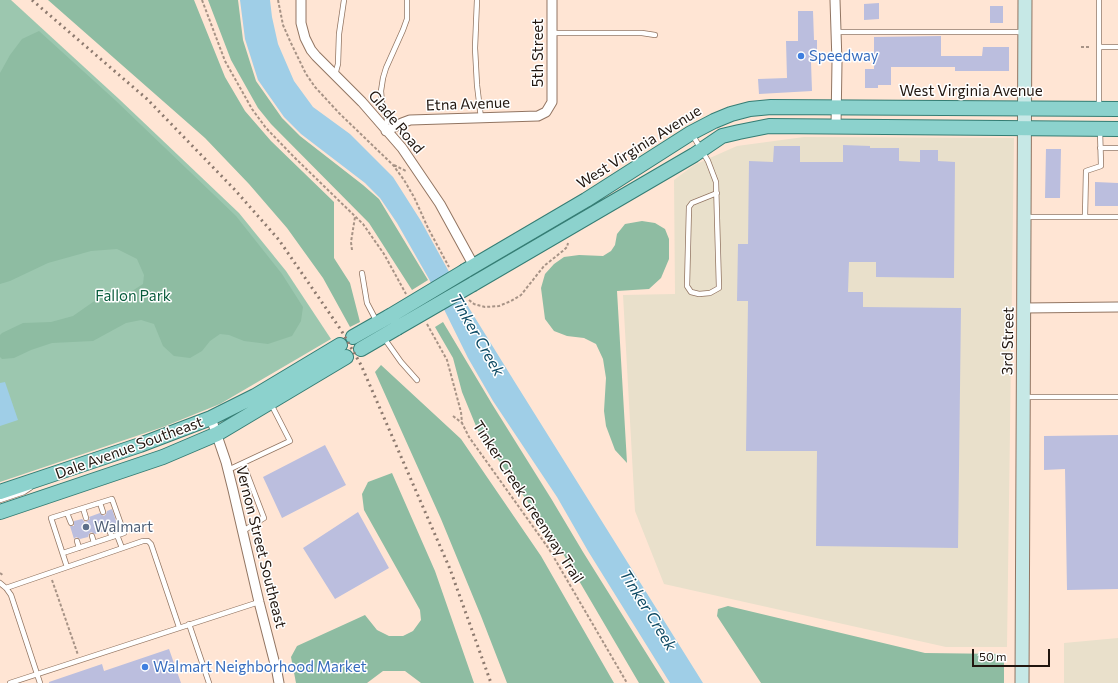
<!DOCTYPE html>
<style>
body{margin:0}
#map{position:relative;width:1118px;height:683px;overflow:hidden;background:#ffe5d4;font-family:Commissioner,sans-serif}
canvas{display:block}
.scale{position:absolute;left:972px;top:649px;width:78px;height:18px;box-sizing:border-box;border:2px solid #21160f;border-top:0;padding-left:5px;font-size:12px;line-height:14px;white-space:nowrap;color:#21160f;-webkit-text-stroke:3px #fff;paint-order:stroke}
</style>
<div id="map">
<canvas width="1118" height="683"></canvas>
<div class="scale">50 m</div>
</div>
<script>
const context = document.querySelector('canvas').getContext('2d');
context.lineJoin = 'round';
function fill(path, color) {
  context.fillStyle = color;
  context.fill(path, 'evenodd');
}
function shape(rows) {
  const path = new Path2D();
  for (const r of rows) {
    path.moveTo(r[0], r[1]);
    for (let i = 2; i < r.length; i += 2) path.lineTo(r[i], r[i + 1]);
  }
  return path;
}
function trace(path, color, width, dash) {
  context.strokeStyle = color;
  context.lineWidth = width;
  context.lineCap = dash ? 'butt' : 'round';
  context.setLineDash(dash || []);
  context.stroke(path);
}
function drawText(font, color, halo, rows, align = 'center') {
  context.font = font + ' Commissioner,sans-serif';
  context.lineWidth = 3;
  context.setLineDash([]);
  context.textBaseline = 'middle';
  context.strokeStyle = halo;
  context.fillStyle = color;
  for (const [text, x, y, turn = 0] of rows) {
    context.save();
    context.translate(x, y);
    context.rotate((+turn || 0) * Math.PI / 180);
    context.textAlign = isNaN(turn) ? turn : align;
    if (halo) context.strokeText(text, 0, 0);
    context.fillText(text, 0, 0);
    context.restore();
  }
}
fill(shape([
 [804,137,1014,138,1007,647,946,647,664,584,635,511,623,295,675,294,674,180,694,165,737,146],
 [1118,638,1118,683,1064,683,1064,643]
]), '#e9e0cb');
fill(shape([
 [0,0,11,0,119,99,239,213,286,271,331,339,220,404,163,427,0,482]
]), '#9cc7af');
fill(shape([
 [48,0,194,0,225,77,245,111,271,141,334,202,334,258,350,283,360,322,350,327,323,278,287,228,249,184,205,138],
 [208,0,238,0,243,40,256,81,282,118,300,136,363,185,379,199,428,280,412,290,369,223,271,124,258,108,231,60],
 [39,31,115,100,236,216,282,274,303,307,301,321,292,336,268,344,244,341,229,335,220,334,210,341,202,351,190,358,174,356,163,346,154,324,141,320,126,323,93,341,52,343,31,350,14,358,2,359,0,357,0,335,2,333,23,323,51,322,73,316,93,302,110,294,129,293,143,284,144,275,137,259,117,249,91,251,48,263,10,281,0,284,0,73,10,55,22,39],
 [642,221,655,223,665,229,669,239,669,259,661,278,649,289,617,291,627,463,615,450,606,426,604,411,606,378,603,359,596,344,584,338,567,336,554,331,545,319,541,288,545,274,554,264,564,257,579,255,603,256,611,251,615,245,617,234,625,224],
 [443,322,492,404,552,500,583,552,665,683,639,683,558,545,478,431,462,392,453,358,435,327],
 [381,365,461,439,541,556,614,683,507,683,481,616,441,519,375,372],
 [392,473,435,571,474,683,421,683,405,671,383,671,367,683,296,683,291,657,297,646,365,615,377,630,389,636,403,636,413,631,421,620,420,610,364,510,362,494,368,482],
 [728,606,925,653,1004,654,1004,683,761,683,717,616,718,609]
]), '#8ebca2');
fill(shape([
 [240,0,270,0,272,17,278,44,294,81,313,107,350,134,393,177,421,221,469,308,516,384,703,683,670,683,588,551,557,497,493,401,468,358,429,279,397,223,380,198,365,183,301,134,284,117,258,80,245,39],
 [5,382,18,420,0,426,0,383]
]), '#9fcee7');
fill(shape([
 [879,3,879,19,864,20,864,4],
 [990,6,1003,6,1003,23,990,23],
 [798,11,813,11,814,40,817,40,817,62,811,62,812,91,759,94,758,79,787,78,786,41,798,41],
 [941,36,941,56,982,56,983,47,1009,47,1009,71,955,71,955,67,891,67,891,85,878,85,878,88,865,88,865,69,874,69,874,37],
 [843,145,870,146,870,148,899,148,899,161,920,162,920,150,938,150,938,161,955,162,954,278,876,277,876,262,849,262,848,292,863,292,863,307,961,308,958,548,816,546,817,451,746,451,748,301,737,301,738,244,748,244,749,161,773,162,774,146,800,146,800,162,843,162],
 [1046,149,1061,149,1060,198,1045,198],
 [1095,182,1118,183,1118,206,1095,206],
 [1118,435,1118,589,1067,590,1065,469,1044,470,1044,436],
 [325,445,346,485,282,518,263,477],
 [112,509,118,527,113,529,111,527,108,526,106,528,105,531,95,534,91,532,89,534,88,537,80,539,76,537,74,539,70,526,74,526,74,521,82,519,85,522,87,521,90,519,89,517,100,513,104,516,106,514,107,511],
 [358,512,389,568,335,599,303,548],
 [169,649,181,683,49,683,49,682,102,664,104,671]
]), '#bbbede');
const lane = shape([
 [477,0,475,48,477,85,481,118],
 [836,32,1024,32],
 [553,33,642,33,655,35],
 [1099,47,1118,47],
 [335,75,338,64,339,34,344,0],
 [1099,106,1099,0],
 [386,129,387,119,382,103,381,91,383,78,386,68,403,30,407,19,407,0],
 [692,134,708,161,716,182,719,288,710,293,699,294,691,292,687,286,689,207,692,203,717,193],
 [1100,148,1118,148],
 [1025,217,1118,217],
 [1085,217,1086,171,1101,166,1100,130],
 [362,273,367,303,377,322],
 [384,338,401,362,417,380],
 [1025,397,1118,397],
 [243,463,264,518,243,531],
 [228,470,290,441,271,404],
 [0,500,24,492,30,488],
 [100,503,103,512],
 [83,508,86,518],
 [67,513,71,523],
 [109,530,112,537],
 [117,535,122,548],
 [92,536,94,543],
 [77,541,79,548],
 [63,553,124,533,112,499,51,518,67,567],
 [0,583,6,588,11,595,40,683],
 [6,588,143,541,148,541,151,544,179,627],
 [189,624,209,683],
 [10,683,259,602]
]);
const street = shape([
 [301,0,301,23,305,38,311,50,316,56,362,102,402,148,440,204,474,266],
 [835,0,837,62,836,126],
 [386,131,402,123,410,120,538,116,546,112,552,102,552,0],
 [1025,308,1118,307],
 [211,418,226,462,233,490,259,602,277,672,279,683]
]);
const secondary = shape([
 [1022,683,1025,0]
]);
const primary = shape([
 [465,271,586,200,691,133,714,121,731,114,750,109,771,107,1118,109],
 [473,284,694,155,722,136,739,132,769,126,1118,129],
 [353,337,390,316],
 [361,349,397,328],
 [0,492,140,445,211,418,255,396,340,345],
 [0,512,163,457,217,434,346,357]
]);
trace(lane, '#927562', 6);
trace(street, '#927562', 11);
trace(secondary, '#927562', 15);
trace(primary, '#357d74', 16);
trace(shape([
 [202,0,225,61,252,109,266,128,294,157,363,224,384,254,406,294],
 [278,0,283,25,290,41,306,74,315,87,339,113,393,165,404,180,414,197,428,228,449,267],
 [1081,47,1091,47],
 [394,165,406,171],
 [352,250,351,242,355,217],
 [469,300,474,304,485,307,499,306,511,301,521,295,544,266,564,250,567,247,568,243],
 [427,324,447,360,461,412,462,423,469,437,549,549,627,683],
 [453,416,462,423],
 [0,573,4,576],
 [52,580,78,655]
]), '#a79386', 2, [3, 2]);
trace(lane, '#fff', 4.5);
trace(street, '#fff', 9);
trace(secondary, '#c6e8e6', 13);
trace(primary, '#8cd2cd', 14);
trace(shape([
 [32,0,147,99,236,191,279,240,341,330,361,365,450,569,491,683]
]), '#8d7a6f', 3, [2, 4]);
const primaryBridge = shape([
 [390,316,465,271],
 [397,328,473,284]
]);
trace(primaryBridge, '#357d74', 16, []);
trace(primaryBridge, '#8cd2cd', 14);
for (const [x, y, r, color] of [
 [801,56,4,"#3f7fe0"],
 [86,527,4,"#5c6f8a"],
 [145,667,4,"#3f7fe0"]
]) {
  const dot = new Path2D();
  dot.arc(x, y, r, 0, 2 * Math.PI);
  context.fillStyle = color;
  context.fill(dot);
  trace(dot, '#fff', 1.5);
}
drawText('15px', '#21160f', '#fff', [
 ["5th Street",538,53,-90],
 ["West Virginia Avenue",971,91],
 ["Etna Avenue",468,104,-2],
 ["Glade Road",396,122,50],
 ["West Virginia Avenue",639,147,-32],
 ["3rd Street",1008,341,-89],
 ["Dale Avenue Southeast",129,448,-20],
 ["Tinker Creek Greenway Trail",528,502,57],
 ["Vernon Street Southeast",261,547,76]
]);
drawText('15px', '#366cbe', '#fff', [
 ["Speedway",809,56],
 ["Walmart Neighborhood Market",153,667]
], 'left');
drawText('15px', '#095b3c', '#fff', [
 ["Fallon Park",133,296]
]);
drawText('15px', '#4e5e75', '#fff', [
 ["Walmart",94,527]
], 'left');
drawText('italic 16px', '#0c4963', '#fff', [
 ["Tinker Creek",477,335,60],
 ["Tinker Creek",648,610,58]
]);
</script>
